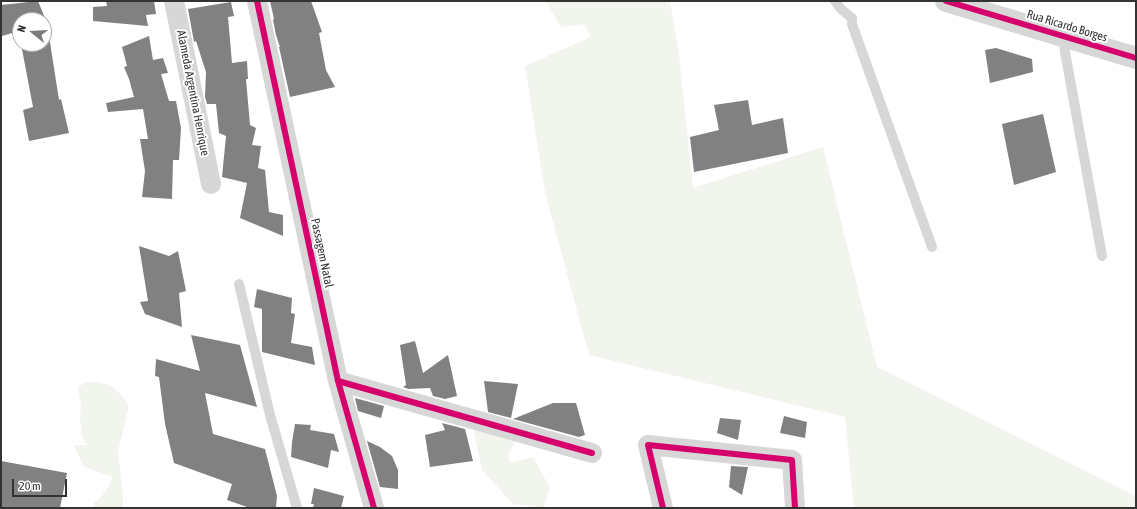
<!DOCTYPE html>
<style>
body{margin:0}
#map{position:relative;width:1137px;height:509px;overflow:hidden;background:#fff;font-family:"Asap Condensed",sans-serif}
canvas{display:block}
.frame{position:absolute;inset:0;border:2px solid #333;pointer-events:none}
.north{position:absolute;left:12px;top:12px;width:40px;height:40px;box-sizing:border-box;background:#fff;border:1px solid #adadad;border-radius:50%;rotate:288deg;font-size:11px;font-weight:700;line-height:16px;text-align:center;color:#333}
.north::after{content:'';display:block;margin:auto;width:14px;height:18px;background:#7a7a7a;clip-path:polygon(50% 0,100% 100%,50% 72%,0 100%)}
.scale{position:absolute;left:12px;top:479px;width:55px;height:18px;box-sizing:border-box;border:2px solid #333;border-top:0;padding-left:5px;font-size:12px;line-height:14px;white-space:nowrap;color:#333;-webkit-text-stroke:3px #fff;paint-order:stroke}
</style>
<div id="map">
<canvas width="1137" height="509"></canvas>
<div class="frame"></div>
<div class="north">N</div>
<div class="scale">20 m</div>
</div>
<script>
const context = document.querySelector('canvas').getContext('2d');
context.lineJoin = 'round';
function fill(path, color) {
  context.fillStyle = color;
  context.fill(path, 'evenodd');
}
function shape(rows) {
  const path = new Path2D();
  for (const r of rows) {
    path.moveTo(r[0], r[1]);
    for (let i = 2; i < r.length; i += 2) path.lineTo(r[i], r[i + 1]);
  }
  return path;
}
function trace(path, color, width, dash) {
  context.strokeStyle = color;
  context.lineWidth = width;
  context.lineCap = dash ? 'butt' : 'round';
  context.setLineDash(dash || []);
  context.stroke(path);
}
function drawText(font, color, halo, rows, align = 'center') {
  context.font = font + ' "Asap Condensed",sans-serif';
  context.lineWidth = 4;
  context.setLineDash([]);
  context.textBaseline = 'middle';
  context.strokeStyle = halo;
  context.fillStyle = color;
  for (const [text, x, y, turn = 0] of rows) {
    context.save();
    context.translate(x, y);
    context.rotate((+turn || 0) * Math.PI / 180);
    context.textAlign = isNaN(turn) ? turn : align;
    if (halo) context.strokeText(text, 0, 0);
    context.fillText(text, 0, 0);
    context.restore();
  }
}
fill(shape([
 [547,1,670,1,679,54,693,188,823,147,877,367,1136,496,1136,508,854,508,845,417,589,355,545,192,525,66,591,37,584,24,561,27,549,7],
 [86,382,97,382,107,384,115,389,123,397,129,406,118,451,123,495,123,508,93,508,94,503,102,496,109,486,112,477,83,466,74,445,87,445,82,437,80,417,81,406,78,387],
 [472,422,518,438,508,455,510,463,533,457,550,488,543,508,513,504,482,470]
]), '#f1f5ed');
fill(shape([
 [38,1,47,23,59,100,61,99,69,133,29,141,23,110,33,107,21,44,44,44,44,20,20,20,20,38,19,31,2,36,1,5],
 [106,1,154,1,156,14,146,15,148,26,93,21,93,7,107,6],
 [270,1,311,1,322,32,319,33,326,70,335,87,290,97,279,47,280,47,276,35,273,20,274,19],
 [231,2,234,16,228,17,232,63,247,61,248,79,246,79,250,125,256,128,252,145,261,146,258,168,265,170,269,212,283,215,283,236,240,218,247,183,222,177,226,136,219,133,216,104,207,104,205,97,206,72,196,41,194,42,188,9],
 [149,36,153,60,163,58,168,73,161,74,169,101,176,101,181,128,179,160,173,160,172,199,142,197,145,171,140,139,148,139,143,109,108,112,106,103,134,97,129,79,124,67,127,66,122,47],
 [996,48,1032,59,1033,72,990,83,985,50],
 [748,100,752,125,783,118,788,153,694,172,690,137,719,130,714,105],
 [1043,114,1056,172,1014,185,1002,124],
 [139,246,169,256,178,251,186,291,179,293,182,327,145,314,140,302,148,301],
 [257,289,292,298,291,313,295,314,291,343,312,347,315,365,262,352,262,309,254,307],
 [191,335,240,345,257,407,205,393,213,434,265,449,277,496,276,508,250,508,227,500,232,484,174,463,165,424,159,377,155,376,156,359,200,371],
 [415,341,423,373,448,355,457,396,445,399,433,396,430,388,408,389,403,387,406,385,400,345],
 [484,381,518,384,511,418,488,412],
 [355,398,384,406,381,418,358,411],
 [553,403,576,403,585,435,579,437,513,419],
 [784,416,807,422,805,438,780,433],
 [720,418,741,420,738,440,717,433],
 [442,423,465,429,473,461,430,467,425,435,445,430],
 [295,424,311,425,310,430,334,434,339,452,331,450,328,468,291,457,292,442],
 [367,441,380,447,392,456,398,470,398,489,380,487],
 [1,461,67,473,60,508,1,508],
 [731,466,748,467,742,495,729,487],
 [314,488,344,496,341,508,313,508,314,504,311,504]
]), '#818181');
trace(shape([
 [835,1,841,9,852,18,852,24,932,247],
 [1064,36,1065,52,1102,256],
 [239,284,270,415,297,508]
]), '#d7d7d7', 10);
trace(shape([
 [174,1,211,184],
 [257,1,338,381,374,508],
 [338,381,592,453],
 [663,508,648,445,792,460,795,508]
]), '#d7d7d7', 20);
trace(shape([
 [946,1,1136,58]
]), '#d7d7d7', 22);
trace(shape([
 [257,1,338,381,374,508],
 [946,1,1136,58],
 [338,381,592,453],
 [663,508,648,445,792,460,795,508]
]), '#d6006c', 6);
drawText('12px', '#333', '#fff', [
 ["Rua Ricardo Borges",1067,26,17],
 ["Alameda Argentina Henrique",193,93,79],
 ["Passagem Natal",322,253,78]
]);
</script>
